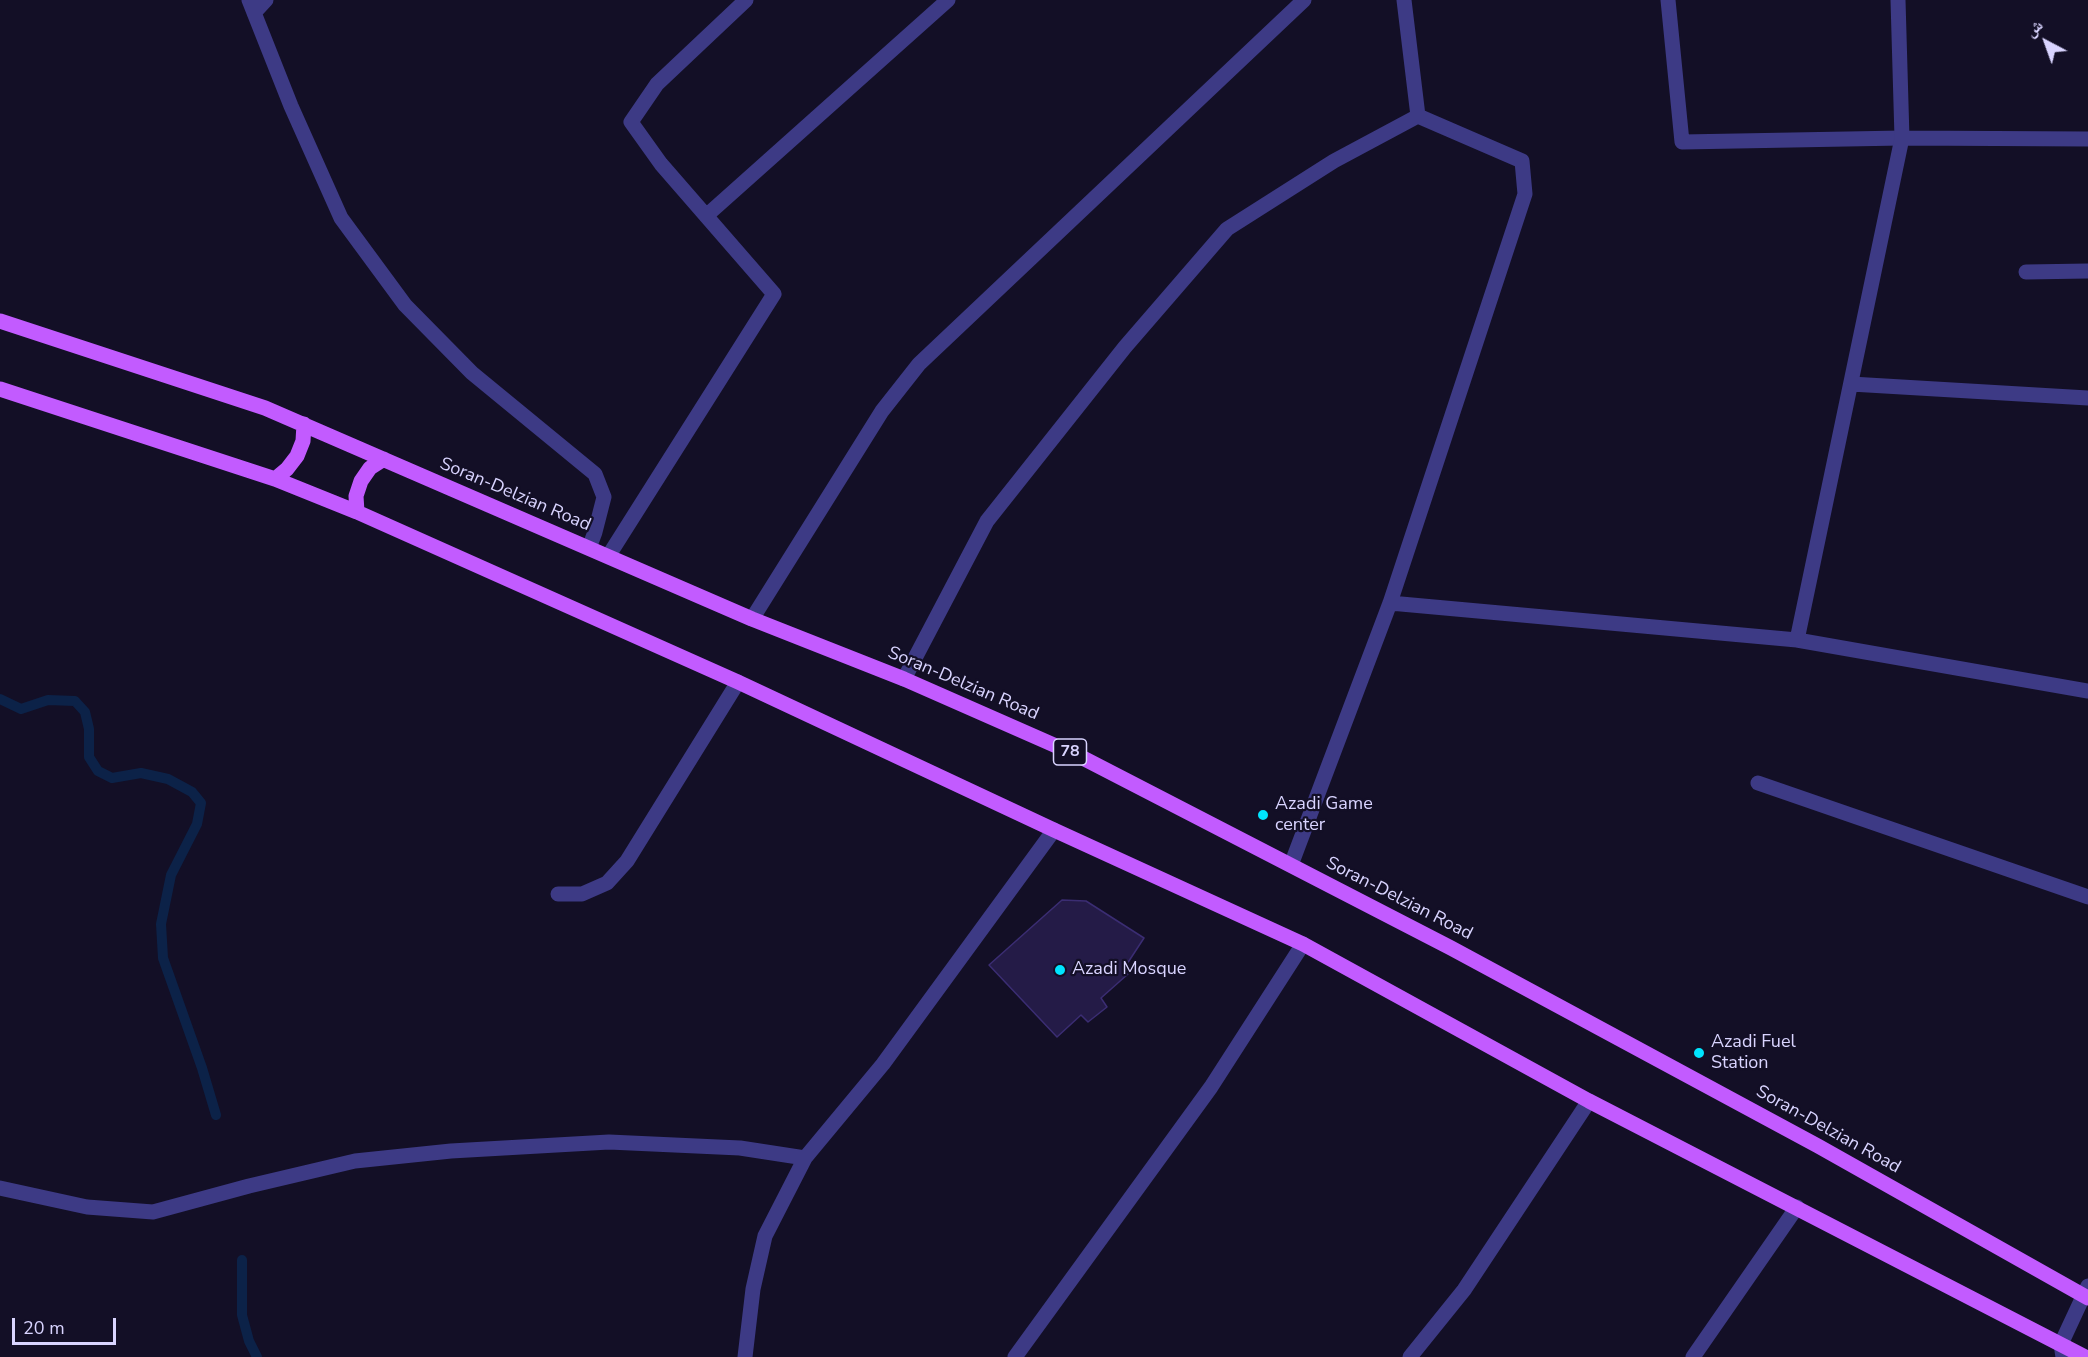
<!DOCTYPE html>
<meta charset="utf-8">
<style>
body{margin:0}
#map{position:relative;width:2088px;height:1357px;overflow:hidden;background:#130f26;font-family:"Nunito Sans","Noto Naskh Arabic",sans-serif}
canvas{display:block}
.north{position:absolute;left:2016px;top:12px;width:60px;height:60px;-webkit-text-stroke:4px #130f26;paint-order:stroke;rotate:319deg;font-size:16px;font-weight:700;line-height:24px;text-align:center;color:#d9d4ff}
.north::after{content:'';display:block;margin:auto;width:21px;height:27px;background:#d9d4ff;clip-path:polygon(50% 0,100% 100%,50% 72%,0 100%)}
.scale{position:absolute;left:12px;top:1318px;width:104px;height:27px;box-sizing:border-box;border:3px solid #d9d4ff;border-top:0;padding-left:8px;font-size:18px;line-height:21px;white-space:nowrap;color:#d9d4ff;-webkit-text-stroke:4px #130f26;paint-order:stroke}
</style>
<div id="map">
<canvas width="2088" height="1357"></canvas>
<div class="north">ش</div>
<div class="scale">20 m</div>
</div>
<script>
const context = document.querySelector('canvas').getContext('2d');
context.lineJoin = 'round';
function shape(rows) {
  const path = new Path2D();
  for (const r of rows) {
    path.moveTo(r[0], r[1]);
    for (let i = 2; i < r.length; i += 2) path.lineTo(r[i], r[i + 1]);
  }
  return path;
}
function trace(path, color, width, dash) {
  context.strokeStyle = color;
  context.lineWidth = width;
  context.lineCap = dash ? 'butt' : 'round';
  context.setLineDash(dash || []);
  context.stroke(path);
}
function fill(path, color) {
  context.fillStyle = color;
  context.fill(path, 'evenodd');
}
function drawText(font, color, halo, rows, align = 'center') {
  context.font = font + ' "Nunito Sans",sans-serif';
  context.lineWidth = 4.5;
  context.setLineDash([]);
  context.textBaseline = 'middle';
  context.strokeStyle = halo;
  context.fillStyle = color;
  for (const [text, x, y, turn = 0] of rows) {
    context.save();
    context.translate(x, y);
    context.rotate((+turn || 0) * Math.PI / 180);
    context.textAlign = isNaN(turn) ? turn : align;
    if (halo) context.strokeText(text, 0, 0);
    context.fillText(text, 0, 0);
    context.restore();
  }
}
trace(shape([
 [0,699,21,709,48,700,75,701,85,712,89,729,89,757,98,771,112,778,141,773,168,779,192,792,201,803,197,824,171,875,161,924,163,958,202,1068,216,1115],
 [242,1260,242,1315,249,1341,257,1357]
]), '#0c2248', 10);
const building = shape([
 [1062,900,1086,901,1144,938,1125,967,1128,974,1101,998,1107,1007,1088,1022,1081,1015,1057,1037,989,965,1062,900]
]);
fill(building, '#241b47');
trace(building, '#3b2d73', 1.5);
trace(shape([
 [1668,0,1682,142,1902,138]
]), '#3d3a85', 15);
trace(shape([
 [249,0,291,106,341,218,405,305,472,373,595,474,604,497,595,532,589,548],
 [254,13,266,0],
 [1902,138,2088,139],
 [706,216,948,0],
 [2026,272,2088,271],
 [1851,384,2088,398],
 [609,555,774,294,661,164,631,122,657,84,746,0],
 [1390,603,1797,640,2088,691],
 [752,619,882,411,919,364,1304,0],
 [1797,640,1902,138,1898,0],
 [904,679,987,521,1125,347,1227,229,1334,161,1418,116],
 [1758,783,2088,897],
 [1291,865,1390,603,1525,194,1522,161,1418,116,1404,0],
 [558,894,582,894,607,883,627,861,738,682],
 [0,1188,87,1207,153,1212,249,1186,355,1161,451,1151,609,1142,740,1148,805,1158],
 [745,1357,753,1289,765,1236,805,1158,883,1064,1054,830],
 [1015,1357,1211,1087,1303,944],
 [1410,1357,1464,1290,1589,1101],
 [1693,1357,1797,1207]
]), '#3d3a85', 15);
trace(shape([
 [2063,1357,2061,1344,2088,1286]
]), '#3d3a85', 15);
trace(shape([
 [0,321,265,408,752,619,904,679,1079,756,1451,948,1818,1146,2088,1298],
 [0,389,275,479,357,512,738,682,1054,830,1303,944,1589,1101,2085,1357],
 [275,479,287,469,297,456,303,441,304,424],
 [357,512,356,496,361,481,370,468,384,459]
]), '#c25bff', 15);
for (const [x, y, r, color] of [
 [1263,815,6,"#00e5ff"],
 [1060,970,6,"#00e5ff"],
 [1699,1053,6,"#00e5ff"]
]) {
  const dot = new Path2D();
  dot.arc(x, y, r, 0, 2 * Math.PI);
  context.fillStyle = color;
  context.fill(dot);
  trace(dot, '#130f26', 2);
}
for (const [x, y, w] of [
 [1070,752,33]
]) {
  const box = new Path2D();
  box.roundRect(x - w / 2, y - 13, w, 26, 4.5);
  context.fillStyle = '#130f26';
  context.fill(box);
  trace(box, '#d9d4ff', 1.5);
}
drawText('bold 16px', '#d9d4ff', null, [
 ["78",1070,752]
]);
drawText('18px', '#d9d4ff', '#130f26', [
 ["Soran-Delzian Road",515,495,23],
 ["Soran-Delzian Road",963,684,23],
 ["Soran-Delzian Road",1399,899,27],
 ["Soran-Delzian Road",1828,1130,29]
]);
drawText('18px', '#d9d4ff', '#130f26', [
 ["Azadi Game",1275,805],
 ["center",1275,826],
 ["Azadi Mosque",1072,970],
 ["Azadi Fuel",1711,1043],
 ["Station",1711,1064]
], 'left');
</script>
